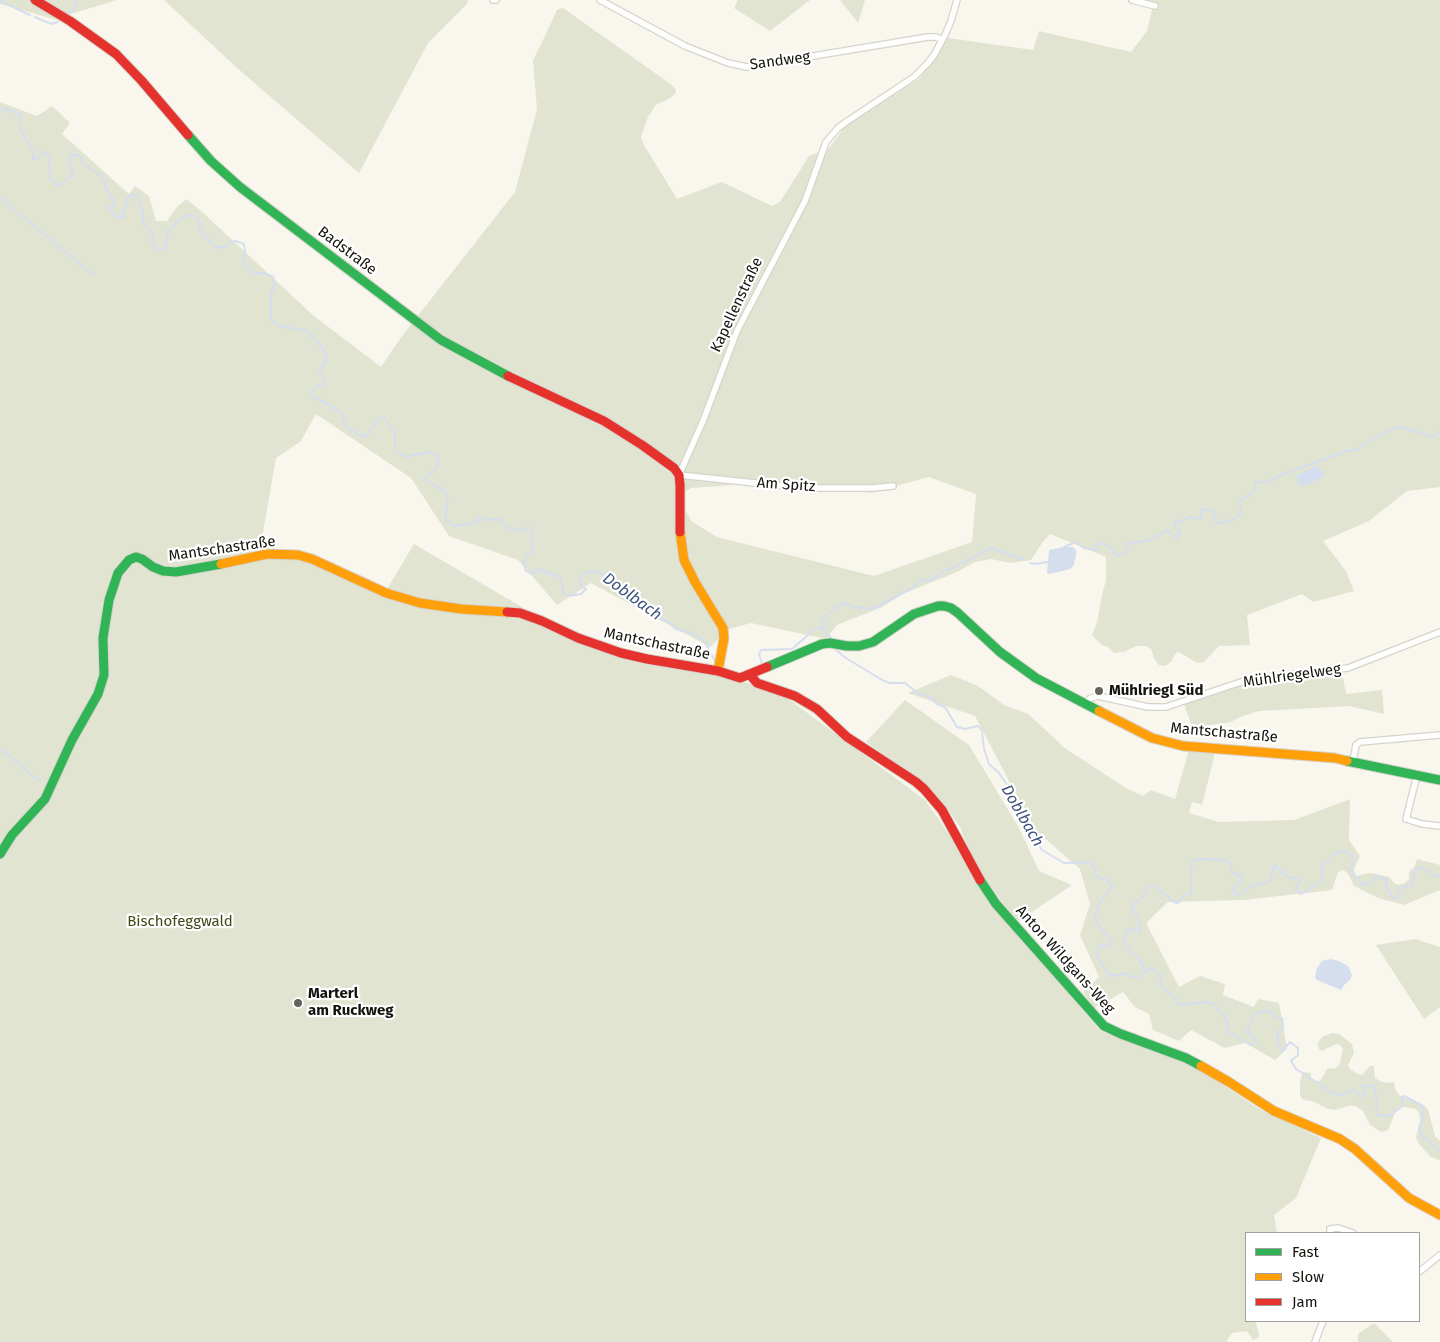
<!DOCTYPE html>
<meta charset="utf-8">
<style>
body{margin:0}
#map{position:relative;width:1440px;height:1342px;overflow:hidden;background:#f9f6ed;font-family:"Fira Sans",sans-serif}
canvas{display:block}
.legend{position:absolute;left:1245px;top:1232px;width:175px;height:90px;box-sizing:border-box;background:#fff;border:1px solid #a1a09e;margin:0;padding:6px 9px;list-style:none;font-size:15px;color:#14120c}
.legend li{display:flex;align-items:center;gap:10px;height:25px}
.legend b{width:25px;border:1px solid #a1a09e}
</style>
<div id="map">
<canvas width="1440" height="1342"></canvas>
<ul class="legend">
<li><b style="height:6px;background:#30b455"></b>Fast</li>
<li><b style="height:6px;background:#ff9f0a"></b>Slow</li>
<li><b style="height:6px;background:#e5322d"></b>Jam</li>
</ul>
</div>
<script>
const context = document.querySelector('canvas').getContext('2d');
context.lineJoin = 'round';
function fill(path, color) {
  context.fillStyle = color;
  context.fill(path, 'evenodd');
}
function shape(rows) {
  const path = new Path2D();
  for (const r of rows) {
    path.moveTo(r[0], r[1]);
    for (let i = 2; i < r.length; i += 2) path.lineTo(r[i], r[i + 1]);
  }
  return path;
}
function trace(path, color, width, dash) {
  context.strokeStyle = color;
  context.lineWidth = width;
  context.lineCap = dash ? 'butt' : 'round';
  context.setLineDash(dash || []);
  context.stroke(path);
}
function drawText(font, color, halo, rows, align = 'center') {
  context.font = font + ' "Fira Sans",sans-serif';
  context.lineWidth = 4.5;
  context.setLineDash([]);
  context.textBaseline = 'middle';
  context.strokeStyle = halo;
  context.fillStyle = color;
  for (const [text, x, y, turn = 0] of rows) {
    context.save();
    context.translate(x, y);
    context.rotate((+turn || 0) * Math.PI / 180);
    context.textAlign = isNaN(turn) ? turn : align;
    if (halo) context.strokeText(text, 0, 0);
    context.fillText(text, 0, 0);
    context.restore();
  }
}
fill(shape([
 [0,0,117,0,54,19,0,4],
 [164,0,468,0,467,4,428,43,359,173,236,67],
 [738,0,810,0,770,31,734,8],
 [840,0,865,0,858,23],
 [1141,0,1440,0,1440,487,1407,491,1369,521,1323,541,1346,571,1354,591,1313,602,1302,594,1247,615,1250,645,1219,646,1204,662,1197,663,1184,655,1178,652,1175,654,1171,662,1165,666,1159,665,1155,660,1151,649,1146,646,1136,646,1124,652,1114,653,1108,647,1102,645,1092,635,1097,622,1103,590,1106,581,1106,557,1050,534,1042,543,1031,560,1010,563,991,559,975,562,957,572,903,594,882,607,837,625,826,639,751,623,729,629,710,647,591,583,557,605,518,560,449,536,411,478,316,414,301,441,276,458,262,538,278,551,387,589,414,544,563,631,779,692,925,800,1036,956,1100,1031,1198,1068,1259,1109,1321,1138,1296,1198,1274,1215,1277,1233,1246,1233,1246,1321,1255,1321,1259,1333,1258,1338,1253,1340,1247,1331,1232,1333,1227,1340,1228,1342,0,1342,0,102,37,116,52,106,70,123,62,134,129,194,135,186,149,196,156,221,167,221,176,208,186,199,201,211,314,316,381,367,402,336,515,192,537,109,533,61,557,10,563,8,672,85,676,90,675,94,670,98,656,105,648,117,641,137,644,145,677,199,722,182,772,206,780,202,809,156,823,150,827,151,846,125,919,79,939,53,948,38,1033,50,1039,31,1131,52,1147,31,1153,5],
 [929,477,976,494,972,542,874,576,717,537,691,521,683,505,682,494,691,488,760,483,873,493,877,491],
 [1342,672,1346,694,1382,690,1384,714,1349,706,1259,711,1240,717,1231,722,1203,726,1191,724,1184,704,1245,683,1279,677],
 [951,675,978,686,1004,705,1028,714,1066,749,1126,788,1143,796,1151,790,1175,799,1189,750,1215,753,1202,805,1192,802,1189,813,1219,822,1294,820,1350,799,1349,840,1360,856,1354,869,1356,876,1371,873,1389,877,1394,883,1399,885,1405,883,1409,879,1409,872,1415,866,1417,859,1440,865,1440,890,1404,905,1378,898,1354,886,1348,874,1344,870,1338,872,1332,890,1244,900,1168,902,1146,923,1179,987,1200,976,1225,984,1223,995,1254,1007,1258,999,1279,1003,1287,1049,1275,1060,1245,1043,1225,1048,1191,1030,1179,1041,1153,1030,1149,1014,1135,1007,1123,992,1094,1008,1083,992,1099,977,1080,935,1090,904,1080,869,1034,829,975,716,908,693],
 [905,700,969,745,1019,828,1039,871,1072,885,1017,922,974,864,960,827,948,810,932,791,917,779,866,742],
 [1415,939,1440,947,1440,1007,1424,1019,1376,945],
 [1332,1033,1339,1034,1352,1044,1354,1053,1348,1065,1351,1070,1358,1074,1362,1075,1370,1066,1374,1066,1375,1078,1380,1081,1386,1083,1394,1082,1395,1089,1398,1094,1406,1099,1422,1104,1428,1109,1435,1136,1440,1141,1440,1160,1431,1157,1419,1144,1416,1137,1420,1121,1419,1113,1416,1109,1404,1107,1397,1108,1388,1130,1381,1132,1370,1125,1363,1111,1355,1106,1348,1106,1342,1108,1335,1110,1328,1109,1312,1101,1303,1100,1300,1096,1300,1083,1301,1077,1303,1072,1311,1073,1311,1079,1314,1082,1319,1081,1323,1077,1327,1069,1331,1068,1335,1069,1340,1063,1343,1049,1340,1045,1336,1044,1322,1051,1319,1049,1318,1043,1322,1037],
 [1374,1323,1393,1342,1358,1342,1358,1334]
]), '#e2e4d2');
fill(shape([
 [1317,465,1323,471,1324,476,1305,486,1299,485,1296,476],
 [1064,547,1073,547,1076,550,1076,555,1074,565,1070,569,1050,574,1047,573,1049,550],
 [1331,959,1339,961,1348,966,1352,975,1350,980,1345,984,1341,990,1317,980,1315,977,1317,968,1322,961]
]), '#d4deef');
trace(shape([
 [0,1,30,15],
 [66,15,75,8,76,0],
 [35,17,51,24,58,22],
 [0,109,6,109,20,114,20,128,33,151,33,159,37,159,42,152,49,156,50,179,58,186,64,182,73,174,69,159,74,154,80,156,84,164,101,176,115,205,109,208,119,218,125,216,123,211,127,203,128,197,132,195,137,196,143,212,143,223,153,236,152,244,158,249,165,248,168,231,176,223,183,217,192,215,199,219,200,230,217,248,225,247,228,243,236,241,244,244,245,253,243,265,254,273,264,273,273,277,275,285,271,294,271,320,279,326,308,331,327,354,325,363,319,370,324,378,323,384,316,386,311,395,314,398,328,404,343,415,345,426,361,436,368,434,379,418,385,418,395,433,395,450,405,457,428,452,437,456,439,462,435,470,425,477,429,483,445,491,448,499,445,519,454,526,475,523,480,517,488,520,499,519,508,528,519,531,529,527,533,534,531,540,534,546,531,552,526,555,524,564,526,571,534,574,537,569,560,577,564,593,567,596,581,594,586,589,580,585,580,579,585,574,593,571,609,577,618,588,658,618,667,621,676,629,697,635,706,644,715,661],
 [0,198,95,276],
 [1064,547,1076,542,1084,548,1096,550,1100,543,1108,545,1117,556,1125,553,1128,543,1148,541,1168,530,1177,539,1180,533,1174,523,1191,517,1201,519,1202,509,1211,510,1216,516,1216,524,1233,520,1241,513,1240,500,1253,493,1256,482,1268,482,1281,475,1346,451,1355,450,1389,430,1401,427,1434,437,1440,431],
 [1030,563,1035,564,1048,562],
 [822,628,822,620,837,606,846,603,853,607,873,609,912,588,919,581,930,580,938,576,944,570,953,568,991,548,1023,559],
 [835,647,836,650,846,658,882,680,890,683,905,683,919,694,932,698,937,704,945,707,957,727,965,729,978,726,982,731,984,749,989,764,999,773,1013,794,1012,803,1017,814,1025,818,1032,827,1034,838,1042,850,1064,863,1087,862,1093,865,1098,878,1107,880,1112,885,1108,892,1099,904,1095,916,1098,925,1112,940,1110,947,1099,944,1097,956,1109,975,1117,976,1123,973,1137,978,1146,972,1140,960,1130,951,1124,939,1126,932,1130,928,1140,932,1139,918,1133,910,1132,906,1145,894,1148,886,1152,884,1174,902,1178,903,1186,894,1191,894,1191,867,1195,859,1226,860,1231,865,1232,873,1238,874,1243,879,1232,891,1236,896,1258,883,1265,884,1271,880,1274,865,1289,878,1298,878,1300,883,1295,888,1301,894,1322,881,1322,867,1330,860,1335,853,1344,851,1352,855,1354,862,1350,869,1352,874,1363,884,1370,884,1376,876,1386,880,1387,888,1392,897,1396,899,1402,887,1411,886,1416,870,1423,868,1434,876,1440,875],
 [723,667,736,674,743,673],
 [758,667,762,663,759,654,761,650,792,649,816,628,822,629,833,640],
 [0,750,7,754,39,781],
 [1146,972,1151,968,1157,971,1161,978,1162,987,1176,999,1179,1005,1207,1002,1214,1004,1228,1021,1226,1027,1229,1032,1251,1045,1256,1042,1247,1031,1254,1014,1268,1010,1276,1018,1282,1018,1283,1028,1277,1033,1279,1047,1282,1051,1290,1042,1298,1048,1298,1055,1291,1061,1296,1069,1333,1093,1341,1095,1354,1090,1361,1097,1365,1093,1362,1087,1363,1085,1373,1086,1376,1093,1377,1115,1389,1116,1400,1108,1403,1103,1402,1097,1404,1096,1421,1105,1424,1108,1422,1111,1423,1120,1419,1129,1422,1136,1440,1151]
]), '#d4deef', 2);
const street = shape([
 [493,0,496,0],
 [600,0,685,46,728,63,747,67,928,37,936,37,942,40],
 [1132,0,1155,6],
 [893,486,873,488,803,488,679,475,703,421,737,331,805,201,826,142,838,128,846,122,914,77,928,63,934,55,945,35,951,21,957,0],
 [1084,703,1091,698,1098,696,1148,707,1166,707,1244,681,1258,678,1348,668,1440,632],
 [1353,761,1356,745,1360,742,1440,735],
 [1417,775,1406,819,1422,824,1440,826],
 [1330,1233,1330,1229,1338,1228,1353,1233],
 [1419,1272,1440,1255],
 [1315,1342,1323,1321]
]);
const fast = shape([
 [188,135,211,161,240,187,441,340,508,376],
 [767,667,822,644,830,643,847,646,859,646,873,642,914,614,938,606,944,606,951,608,958,613,1000,652,1036,678,1099,711],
 [1347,761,1440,780],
 [0,854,12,835,45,799,72,740,98,694,104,675,103,638,109,600,118,573,129,560,136,557,142,559,153,567,163,571,176,572,221,564],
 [980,880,996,904,1104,1026,1121,1034,1186,1058,1201,1066]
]);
const slow = shape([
 [680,532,684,560,695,582,723,628,724,638,718,671],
 [221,564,267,554,298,555,312,559,386,593,420,603,461,609,507,612],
 [1099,711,1152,738,1183,746,1335,758,1347,761],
 [1201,1066,1229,1082,1274,1111,1340,1139,1355,1149,1409,1198,1440,1215]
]);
const jam = shape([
 [35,0,70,21,116,54,141,80,188,135],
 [508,376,604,421,642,445,674,468,679,475,680,485,680,532],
 [507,612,520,613,542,621,578,638,621,653,647,659,718,671,740,678,767,667],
 [750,675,757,683,795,696,817,709,847,737,916,782,924,789,942,810,980,880]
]);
trace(street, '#d6d3cc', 8);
trace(fast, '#d6d3cc', 11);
trace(slow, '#d6d3cc', 11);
trace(jam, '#d6d3cc', 11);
trace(street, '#fefefc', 5.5);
trace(fast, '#30b455', 9);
trace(slow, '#ff9f0a', 9);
trace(jam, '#e5322d', 9);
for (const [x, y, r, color] of [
 [1099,691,5,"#64625b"],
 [298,1003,5,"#64625b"]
]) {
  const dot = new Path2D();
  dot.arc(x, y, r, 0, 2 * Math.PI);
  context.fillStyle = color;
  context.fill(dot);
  trace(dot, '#fff', 2);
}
drawText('15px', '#14120c', '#fff', [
 ["Sandweg",780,61,-8],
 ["Badstraße",347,251,37],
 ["Kapellenstraße",737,305,-65],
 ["Am Spitz",786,485,4],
 ["Mantschastraße",222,549,-8],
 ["Mantschastraße",657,644,12],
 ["Mühlriegelweg",1292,676,-8],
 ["Mantschastraße",1224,733,5],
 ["Anton Wildgans-Weg",1065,960,48]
]);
drawText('bold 15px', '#14120c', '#fff', [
 ["Mühlriegl Süd",1109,691],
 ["Marterl",308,994],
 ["am Ruckweg",308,1011]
], 'left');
drawText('15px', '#414815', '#fff', [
 ["Bischofeggwald",180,922]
]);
drawText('italic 16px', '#3f547d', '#fff', [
 ["Doblbach",632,597,36],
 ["Doblbach",1022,816,60]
]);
</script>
